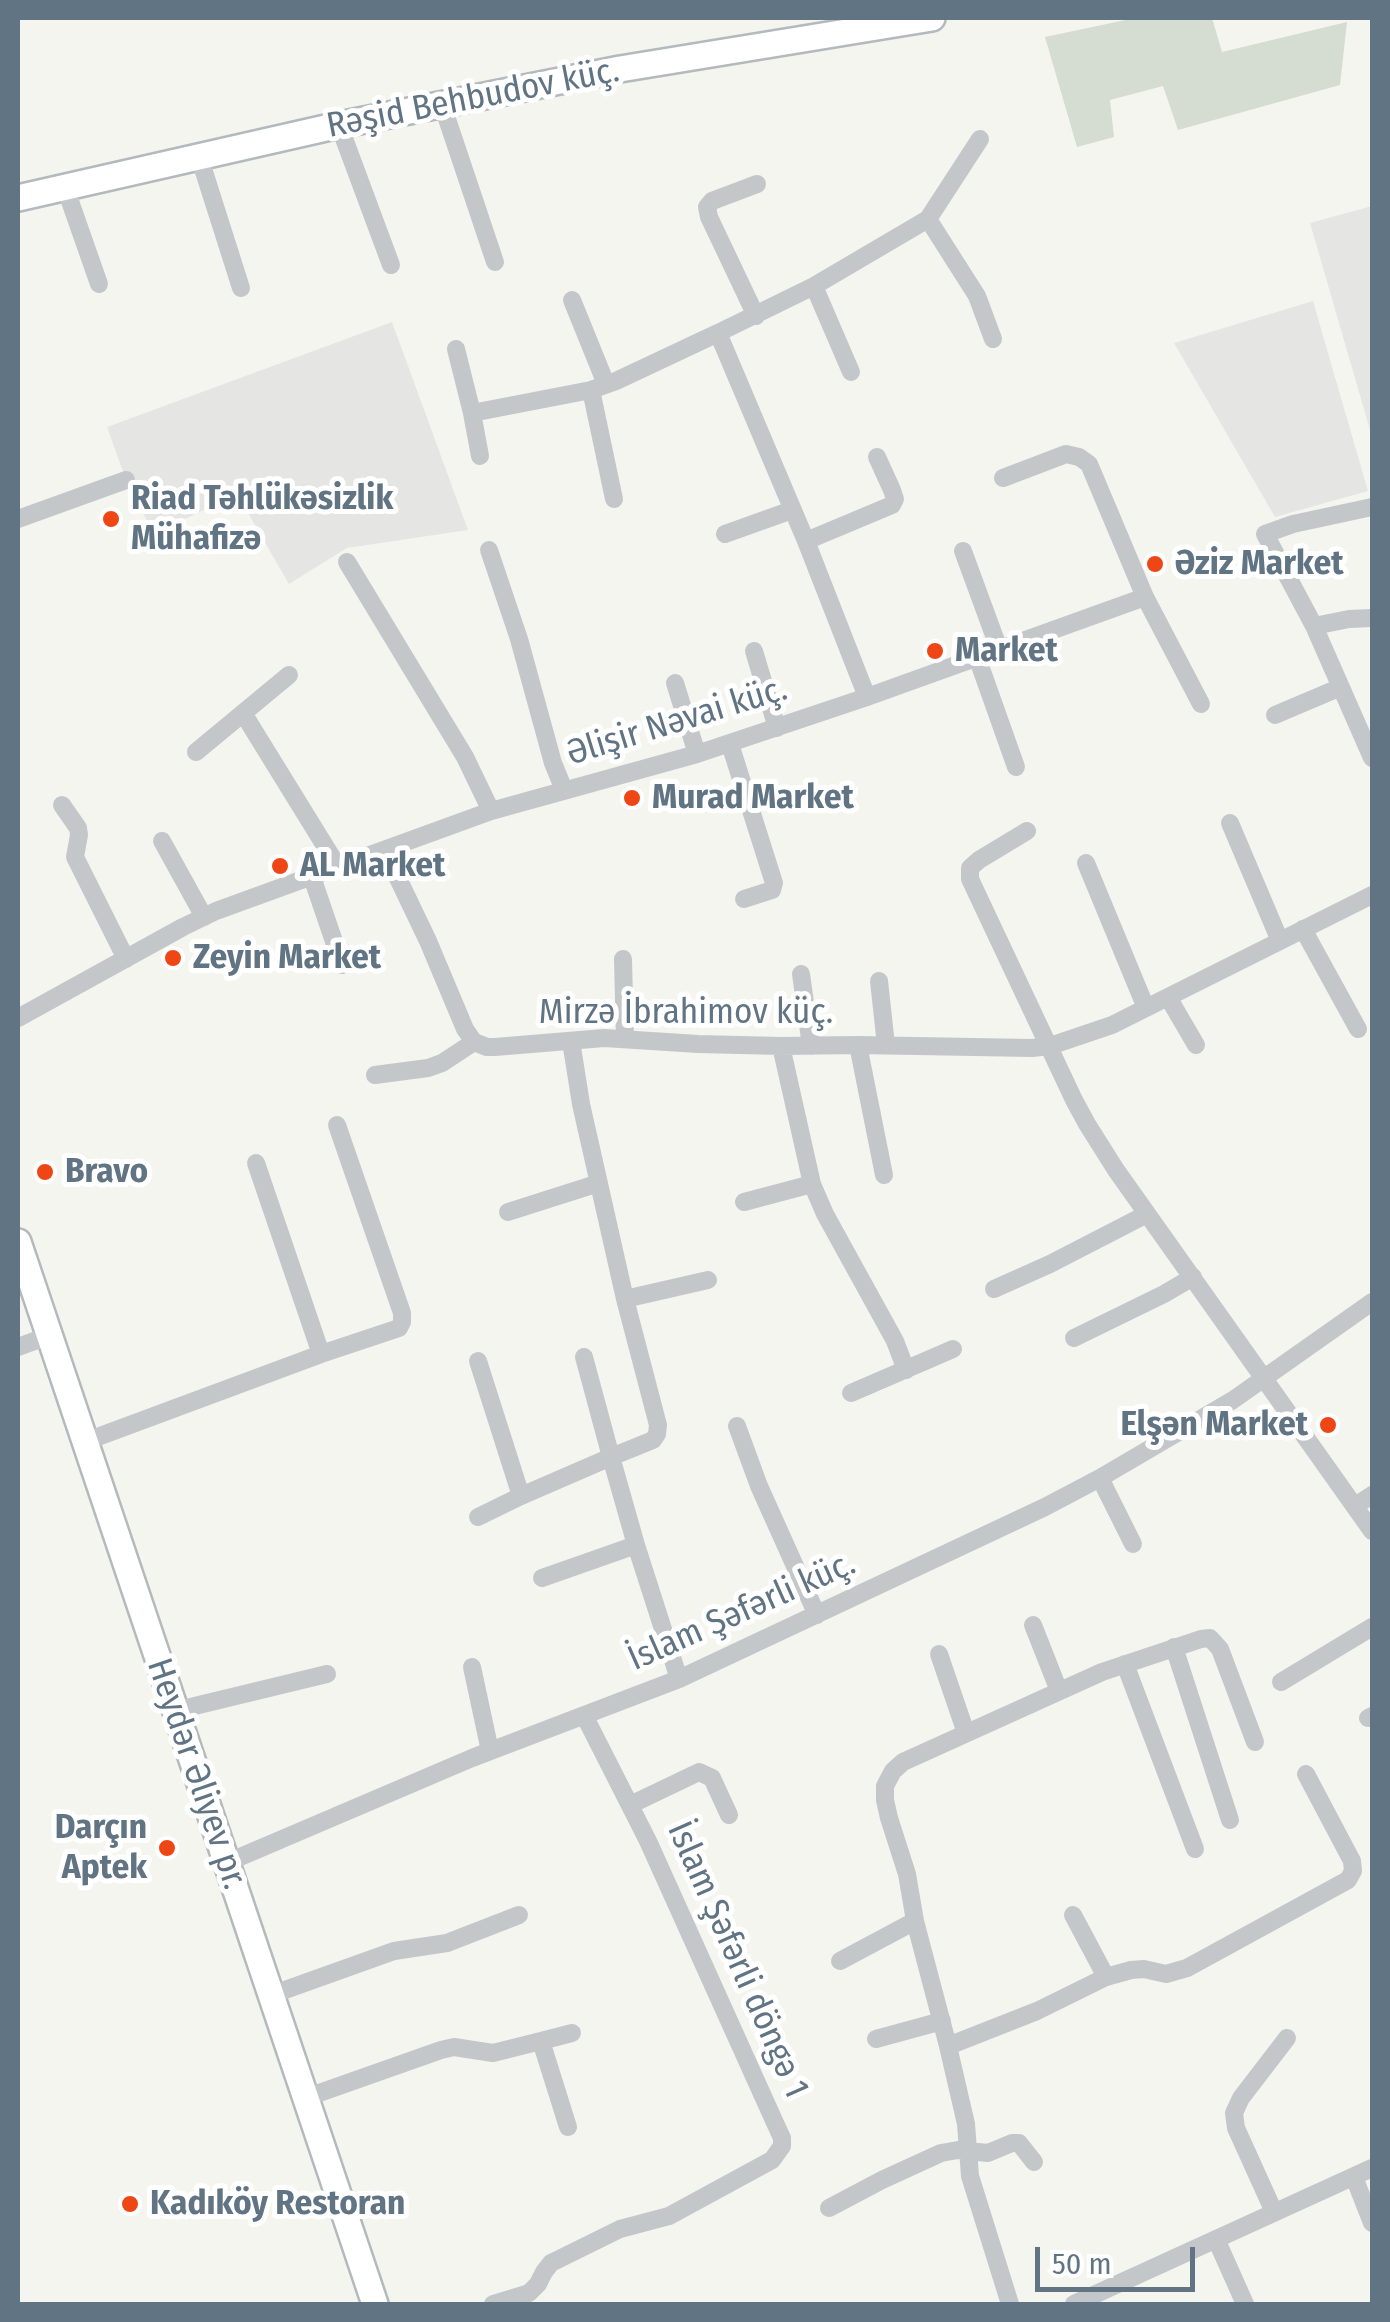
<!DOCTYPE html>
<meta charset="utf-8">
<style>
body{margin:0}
#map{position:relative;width:1390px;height:2322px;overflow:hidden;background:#f5f5f0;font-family:"Fira Sans Condensed",sans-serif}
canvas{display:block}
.frame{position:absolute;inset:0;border:20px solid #617483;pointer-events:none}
.scale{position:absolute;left:1035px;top:2247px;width:160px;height:45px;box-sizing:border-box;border:5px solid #617483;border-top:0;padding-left:12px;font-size:30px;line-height:35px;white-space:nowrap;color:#617483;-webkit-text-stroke:8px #fff;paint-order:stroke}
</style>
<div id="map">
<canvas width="1390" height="2322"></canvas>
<div class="frame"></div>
<div class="scale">50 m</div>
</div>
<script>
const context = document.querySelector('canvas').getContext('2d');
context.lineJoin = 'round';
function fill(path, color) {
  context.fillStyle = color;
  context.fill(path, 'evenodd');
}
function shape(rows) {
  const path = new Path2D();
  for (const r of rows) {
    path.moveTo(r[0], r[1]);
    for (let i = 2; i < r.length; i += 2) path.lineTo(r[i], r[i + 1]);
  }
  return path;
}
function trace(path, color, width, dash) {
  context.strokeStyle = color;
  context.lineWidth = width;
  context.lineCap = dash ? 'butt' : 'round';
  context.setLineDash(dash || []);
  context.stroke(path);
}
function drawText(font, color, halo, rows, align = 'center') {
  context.font = font + ' "Fira Sans Condensed",sans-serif';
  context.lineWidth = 10;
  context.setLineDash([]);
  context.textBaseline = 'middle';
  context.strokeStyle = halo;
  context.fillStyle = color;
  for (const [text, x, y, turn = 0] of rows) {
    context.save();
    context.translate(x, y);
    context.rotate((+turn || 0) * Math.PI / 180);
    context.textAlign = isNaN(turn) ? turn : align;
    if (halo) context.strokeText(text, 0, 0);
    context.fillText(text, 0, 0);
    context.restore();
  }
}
fill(shape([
 [1372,206,1372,437,1310,223],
 [1313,301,1368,491,1275,517,1174,343],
 [392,322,468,530,347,548,289,584,237,494,154,534,126,480,107,427]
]), '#e5e6e4');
fill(shape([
 [1135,18,1212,18,1222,52,1347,22,1340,85,1178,130,1163,86,1110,100,1114,137,1077,147,1045,37]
]), '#d5dcd1');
const secondary = shape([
 [18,198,339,125,620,69,932,18],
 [18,1242,375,2304]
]);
trace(secondary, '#b3b9bd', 30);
trace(shape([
 [442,104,495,262],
 [339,125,391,265],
 [199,156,241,288],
 [65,187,99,284],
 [928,219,980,139],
 [814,286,851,372],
 [572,300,606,384],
 [756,316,709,217,707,207,712,201,757,184],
 [456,349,472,413,480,456],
 [591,390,614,499],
 [472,413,591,390,616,381,718,333],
 [1372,507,1293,524,1265,534,1314,626,1372,758],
 [18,519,126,480],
 [725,534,792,510],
 [806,541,892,505,895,499,892,490,877,457],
 [489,550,519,639,553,763,564,790],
 [963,551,999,649],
 [347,562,465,757,491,811],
 [1145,597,1201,704],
 [1314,626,1349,619,1372,618],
 [754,651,777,728],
 [977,657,1016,767],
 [675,683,697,754],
 [867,697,806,541,718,333,814,286,928,219,977,296,993,339],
 [243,713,338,867],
 [1275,715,1341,687],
 [730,744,774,883,772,890,744,899],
 [196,752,289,675],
 [62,805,78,828,79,835,75,857,126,959],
 [1230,823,1280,941],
 [1027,831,979,860,970,868,970,879,1074,1100,1087,1124,1116,1170,1372,1531],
 [162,841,204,917],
 [385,851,428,941,465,1029,474,1042,487,1047,495,1047,604,1038,698,1044,781,1046,858,1045,1032,1048,1050,1046,1112,1025,1372,895],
 [1086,863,1146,1008],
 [312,877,342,965],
 [1303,929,1358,1029],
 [623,959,625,1039],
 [801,974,811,1046],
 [879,981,886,1045],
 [1168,997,1196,1045],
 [18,1018,183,927,216,911,491,811,697,754,867,697,1145,597,1089,464,1079,457,1066,454,1003,478],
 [571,1041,581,1104,625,1299,658,1425,657,1434,653,1440,611,1457,636,1545,679,1679],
 [858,1045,884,1175],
 [781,1046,812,1184,825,1214,895,1341,906,1370],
 [375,1075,428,1068,442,1063,474,1042],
 [256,1163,321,1354],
 [744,1202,812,1184],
 [508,1212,599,1183],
 [994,1289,1050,1264,1147,1214],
 [625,1299,708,1280],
 [1074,1338,1164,1294,1193,1277],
 [18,1347,48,1336],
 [478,1361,521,1496,611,1457,584,1357],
 [851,1393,953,1349],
 [737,1426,759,1486,817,1615],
 [84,1442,321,1354,399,1328,402,1322,402,1313,337,1125],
 [1100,1478,1133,1544],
 [1355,1506,1372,1495],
 [478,1517,521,1496],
 [542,1578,636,1545],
 [1033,1625,1059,1691],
 [1174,1647,1230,1820],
 [939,1654,966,1733],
 [1125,1664,1195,1849],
 [472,1667,490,1751],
 [1281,1682,1372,1627],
 [174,1711,327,1674],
 [1368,1718,1372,1716],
 [630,1805,699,1772,712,1778,729,1815],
 [226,1863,472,1758,679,1679,1045,1507,1100,1478,1233,1400,1372,1302],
 [1073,1915,1106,1977],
 [840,1961,915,1921],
 [271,1995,394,1951,447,1943,519,1915],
 [876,2039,942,2021],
 [541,2041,572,2033],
 [948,2046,1037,2011,1106,1977,1131,1970,1144,1969,1166,1974,1187,1968,1348,1880,1353,1871,1352,1861,1306,1774],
 [305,2098,441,2050,454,2047,493,2053,541,2041,568,2127],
 [1354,2177,1372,2223],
 [829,2208,882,2180,941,2153,958,2150,988,2153,1012,2143,1019,2143,1034,2162],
 [1274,2212,1236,2128,1234,2113,1241,2098,1287,2038],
 [1216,2239,1245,2304],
 [493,2304,529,2293,538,2284,544,2272,551,2263,620,2229,669,2216,772,2160,782,2146,782,2138,776,2125,648,1841,584,1715],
 [1010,2304,970,2176,966,2124,948,2046,915,1921,907,1874,889,1818,885,1800,885,1786,893,1771,903,1762,1102,1672,1201,1639,1210,1638,1220,1649,1255,1742],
 [1074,2304,1372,2168]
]), '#c3c7ca', 18);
trace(secondary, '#fff', 25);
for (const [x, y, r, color] of [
 [111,519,10,"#ef4616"],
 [1155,564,10,"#ef4616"],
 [935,651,10,"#ef4616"],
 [632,798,10,"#ef4616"],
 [280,866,10,"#ef4616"],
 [173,958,10,"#ef4616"],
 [45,1172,10,"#ef4616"],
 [1328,1425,10,"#ef4616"],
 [167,1848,10,"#ef4616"],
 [130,2204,10,"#ef4616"]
]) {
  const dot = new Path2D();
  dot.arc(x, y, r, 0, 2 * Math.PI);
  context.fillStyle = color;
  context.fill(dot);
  trace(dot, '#fff', 4);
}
drawText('35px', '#617483', '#fff', [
 ["Rəşid Behbudov küç.",473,99,-11],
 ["Əlişir Nəvai küç.",677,722,-17],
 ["Mirzə İbrahimov küç.",686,1013],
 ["İslam Şəfərli küç.",742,1612,-24],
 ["Heydər Əliyev pr.",196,1774,71],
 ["İslam Şəfərli döngə 1",737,1960,66]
]);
drawText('bold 35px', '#617483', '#fff', [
 ["Riad Təhlükəsizlik",131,499],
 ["Mühafizə",131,539],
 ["Əziz Market",1175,564],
 ["Market",955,651],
 ["Murad Market",652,798],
 ["AL Market",300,866],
 ["Zeyin Market",193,958],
 ["Bravo",65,1172],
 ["Elşən Market",1308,1425,"right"],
 ["Darçın",147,1828,"right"],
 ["Aptek",147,1868,"right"],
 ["Kadıköy Restoran",150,2204]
], 'left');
</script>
